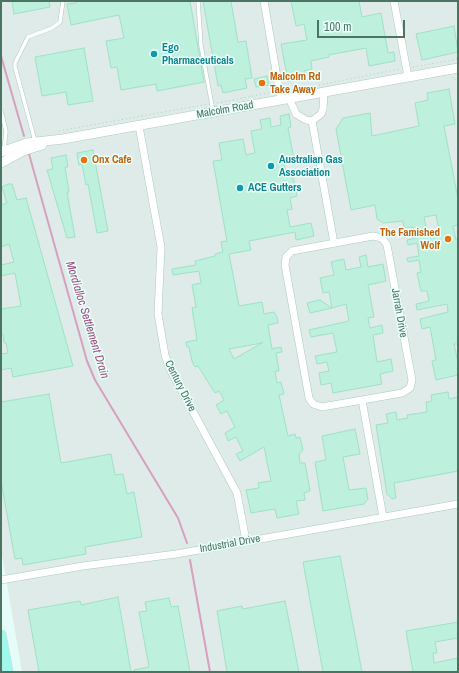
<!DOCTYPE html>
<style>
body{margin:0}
#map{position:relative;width:459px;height:673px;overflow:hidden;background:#e5fcf8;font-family:"Archivo Narrow",sans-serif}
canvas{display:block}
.frame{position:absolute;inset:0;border:2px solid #4b7462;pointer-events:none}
.scale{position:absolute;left:317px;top:20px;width:88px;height:18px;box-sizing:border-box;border:2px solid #4b7462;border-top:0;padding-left:5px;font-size:12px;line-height:14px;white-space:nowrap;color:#4b7462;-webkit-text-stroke:3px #ebfffb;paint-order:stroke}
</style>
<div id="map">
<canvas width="459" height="673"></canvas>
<div class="frame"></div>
<div class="scale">100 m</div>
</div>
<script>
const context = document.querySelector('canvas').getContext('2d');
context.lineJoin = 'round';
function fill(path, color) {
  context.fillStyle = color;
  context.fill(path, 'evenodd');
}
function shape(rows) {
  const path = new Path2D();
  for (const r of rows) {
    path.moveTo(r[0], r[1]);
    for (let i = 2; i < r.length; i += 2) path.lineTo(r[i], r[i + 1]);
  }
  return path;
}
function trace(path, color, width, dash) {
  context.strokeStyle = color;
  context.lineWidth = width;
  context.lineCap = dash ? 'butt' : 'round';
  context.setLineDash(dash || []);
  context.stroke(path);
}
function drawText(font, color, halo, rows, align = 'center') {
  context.font = font + ' "Archivo Narrow",sans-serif';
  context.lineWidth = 3;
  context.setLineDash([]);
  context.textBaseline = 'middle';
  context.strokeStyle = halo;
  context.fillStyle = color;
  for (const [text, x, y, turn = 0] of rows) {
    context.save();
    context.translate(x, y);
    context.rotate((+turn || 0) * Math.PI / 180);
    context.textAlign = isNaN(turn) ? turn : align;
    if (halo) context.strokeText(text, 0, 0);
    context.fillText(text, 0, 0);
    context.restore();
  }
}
fill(shape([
 [1,1,458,1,458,672,22,672,1,549]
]), '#dfebe8');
trace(shape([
 [1,56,24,136],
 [29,154,87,361,95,380,178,518,187,543],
 [190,560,210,672]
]), '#d6a0c1', 2);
const building = shape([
 [12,1,49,1,50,7,14,14,12,1],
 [76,1,190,1,204,82,157,91,156,84,121,90,117,67,111,68,106,41,124,38,119,15,71,25,67,4,76,3,76,1],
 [203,1,231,1,238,42,246,41,252,78,245,79,247,88,223,93,221,85,218,86,203,1],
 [291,1,359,1,362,17,381,13,388,53,394,52,395,61,369,66,366,48,328,55,329,57,311,61,312,69,304,71,306,78,288,81,281,44,307,40,304,24,296,26,291,1],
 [454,26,458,52,422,60,416,34,454,26],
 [84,48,93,101,68,105,66,92,42,96,35,57,84,48],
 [267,76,269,85,256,87,254,79,267,76],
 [449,89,455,124,444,126,458,199,458,225,453,226,456,240,458,240,458,344,454,344,458,363,458,375,436,380,432,361,436,360,430,327,422,329,420,319,448,312,447,304,417,310,416,304,429,301,427,291,421,291,417,273,421,272,419,260,408,262,407,258,419,256,417,243,408,245,407,240,417,238,413,227,404,228,403,221,383,223,377,219,375,205,351,210,336,129,343,118,370,113,372,136,419,126,415,103,428,100,427,93,449,89],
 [436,215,440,234,428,236,424,217,436,215],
 [289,114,291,127,288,128,294,159,283,161,286,173,292,172,297,196,290,198,292,209,287,210,290,227,311,223,314,236,296,240,295,232,249,241,251,250,229,254,239,306,262,302,264,314,274,312,277,317,278,323,268,325,272,349,281,347,282,352,276,353,279,371,275,371,277,383,281,382,284,394,279,395,288,436,295,434,296,438,300,437,303,450,299,454,300,463,305,463,310,491,304,493,305,500,296,501,299,514,277,518,275,509,251,513,246,490,259,488,258,483,271,481,264,447,240,461,236,454,243,451,236,437,228,441,225,433,235,427,227,411,221,414,216,405,224,400,219,391,215,393,198,366,195,367,192,361,189,347,187,347,186,342,197,340,192,308,196,307,192,285,201,283,199,271,173,275,172,269,196,265,195,261,215,256,215,254,223,252,221,242,227,241,213,161,222,160,219,143,243,139,246,155,255,153,251,131,262,129,260,120,270,118,271,127,281,125,280,116,289,114],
 [262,343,234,359,229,349,262,343],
 [93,150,108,231,97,233,88,184,86,185,82,164,79,165,77,153,93,150],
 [66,155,68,167,65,167,69,192,67,192,75,237,67,238,47,170,53,169,51,158,66,155],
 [8,184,12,184,17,200,26,198,73,366,13,377,11,368,1,370,1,354,8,353,6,343,4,343,3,334,1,334,1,309,21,306,15,273,1,276,1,265,14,262,9,244,1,247,1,205,7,203,2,187,8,184],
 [366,255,368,267,383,264,386,281,368,285,374,317,368,318,370,328,382,325,383,333,373,335,377,362,391,359,393,371,380,374,382,384,333,393,331,383,321,385,319,373,329,371,327,362,317,364,315,356,337,352,333,333,311,337,309,330,349,321,346,304,332,308,329,292,323,293,320,278,334,275,331,262,344,259,346,270,361,267,359,257,366,255],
 [320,300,332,308,310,313,307,303,320,300],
 [448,392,449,399,458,397,458,471,394,483,396,498,392,499,387,494,376,425,388,423,386,414,396,412,397,420,408,418,407,415,427,412,426,402,432,401,431,395,448,392],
 [49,394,61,463,111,454,115,475,123,474,127,494,134,492,142,537,85,547,86,554,23,565,22,558,15,559,1,481,1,402,49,394],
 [355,429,360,454,343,457,349,490,366,488,368,499,364,504,323,511,315,462,326,460,322,436,355,429],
 [340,556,362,672,323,672,303,562,340,556],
 [118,597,131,672,39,672,28,610,80,601,81,605,118,597],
 [169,598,171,607,178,606,190,672,134,672,134,670,149,667,139,612,147,611,145,602,169,598],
 [285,601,299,672,227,672,217,611,242,606,243,609,285,601],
 [458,622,458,638,435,642,437,653,433,653,434,663,458,658,458,672,413,672,406,631,458,622]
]);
fill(building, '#bdf0dd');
trace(building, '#9ee2c7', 1);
const lane = shape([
 [198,1,201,46,213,111],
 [1,111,6,131,4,150],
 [35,141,15,67,15,63,28,37,52,28,60,22,63,1]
]);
const street = shape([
 [264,1,281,100],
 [394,1,408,77],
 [289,98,296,114,306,120,312,121,321,114,323,109,324,92],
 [312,121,334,243],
 [139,126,161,247,158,314,165,355,170,369,237,493,246,541],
 [373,236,382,238,387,245,412,380,410,388,402,393,322,407,313,404,309,398,285,265,286,257,292,251,373,236],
 [362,400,383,517],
 [1,580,83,566,176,554,458,504]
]);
const secondary = shape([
 [1,152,27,143,63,139,458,68],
 [1,163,23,151,42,145]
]);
const primary = shape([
 [1,635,8,672]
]);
trace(lane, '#a9cabf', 4.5);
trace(street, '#a9cabf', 8);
trace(secondary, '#a6cec0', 10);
trace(primary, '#cdd8d3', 11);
trace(shape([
 [413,67,458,59],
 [452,77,454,80,458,79],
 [319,85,400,69],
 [286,90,302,88],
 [217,103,273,92],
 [59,131,208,104]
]), '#a0d5c1', 1, [1, 3]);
trace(lane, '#fff', 3.5);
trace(street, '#fff', 7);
trace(secondary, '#fff', 9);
trace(primary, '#9ff8eb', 10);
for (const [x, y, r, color] of [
 [154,54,4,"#0f9aa8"],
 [262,83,4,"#e8710a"],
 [84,160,4,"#e8710a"],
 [271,166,4,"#0f9aa8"],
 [240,188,4,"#0f9aa8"],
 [448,239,4,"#e8710a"]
]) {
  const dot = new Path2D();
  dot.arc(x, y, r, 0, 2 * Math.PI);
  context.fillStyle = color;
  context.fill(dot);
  trace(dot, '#ebfffb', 1.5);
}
drawText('bold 11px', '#0d838f', '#ebfffb', [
 ["Ego",162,48],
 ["Pharmaceuticals",162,61],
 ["Australian Gas",279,160],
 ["Association",279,173],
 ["ACE Gutters",248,188]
], 'left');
drawText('bold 11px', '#c56008', '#ebfffb', [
 ["Malcolm Rd",270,77],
 ["Take Away",270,90],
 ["Onx Cafe",92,160],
 ["The Famished",440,233,"right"],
 ["Wolf",440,246,"right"]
], 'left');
drawText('11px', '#4b7462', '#ebfffb', [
 ["Malcolm Road",225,110,-10],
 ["Jarrah Drive",399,313,80],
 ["Century Drive",180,386,63],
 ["Industrial Drive",230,544,-10]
]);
drawText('italic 12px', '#9b4e7d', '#ebfffb', [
 ["Mordialloc Settlement Drain",87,320,73]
]);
</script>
